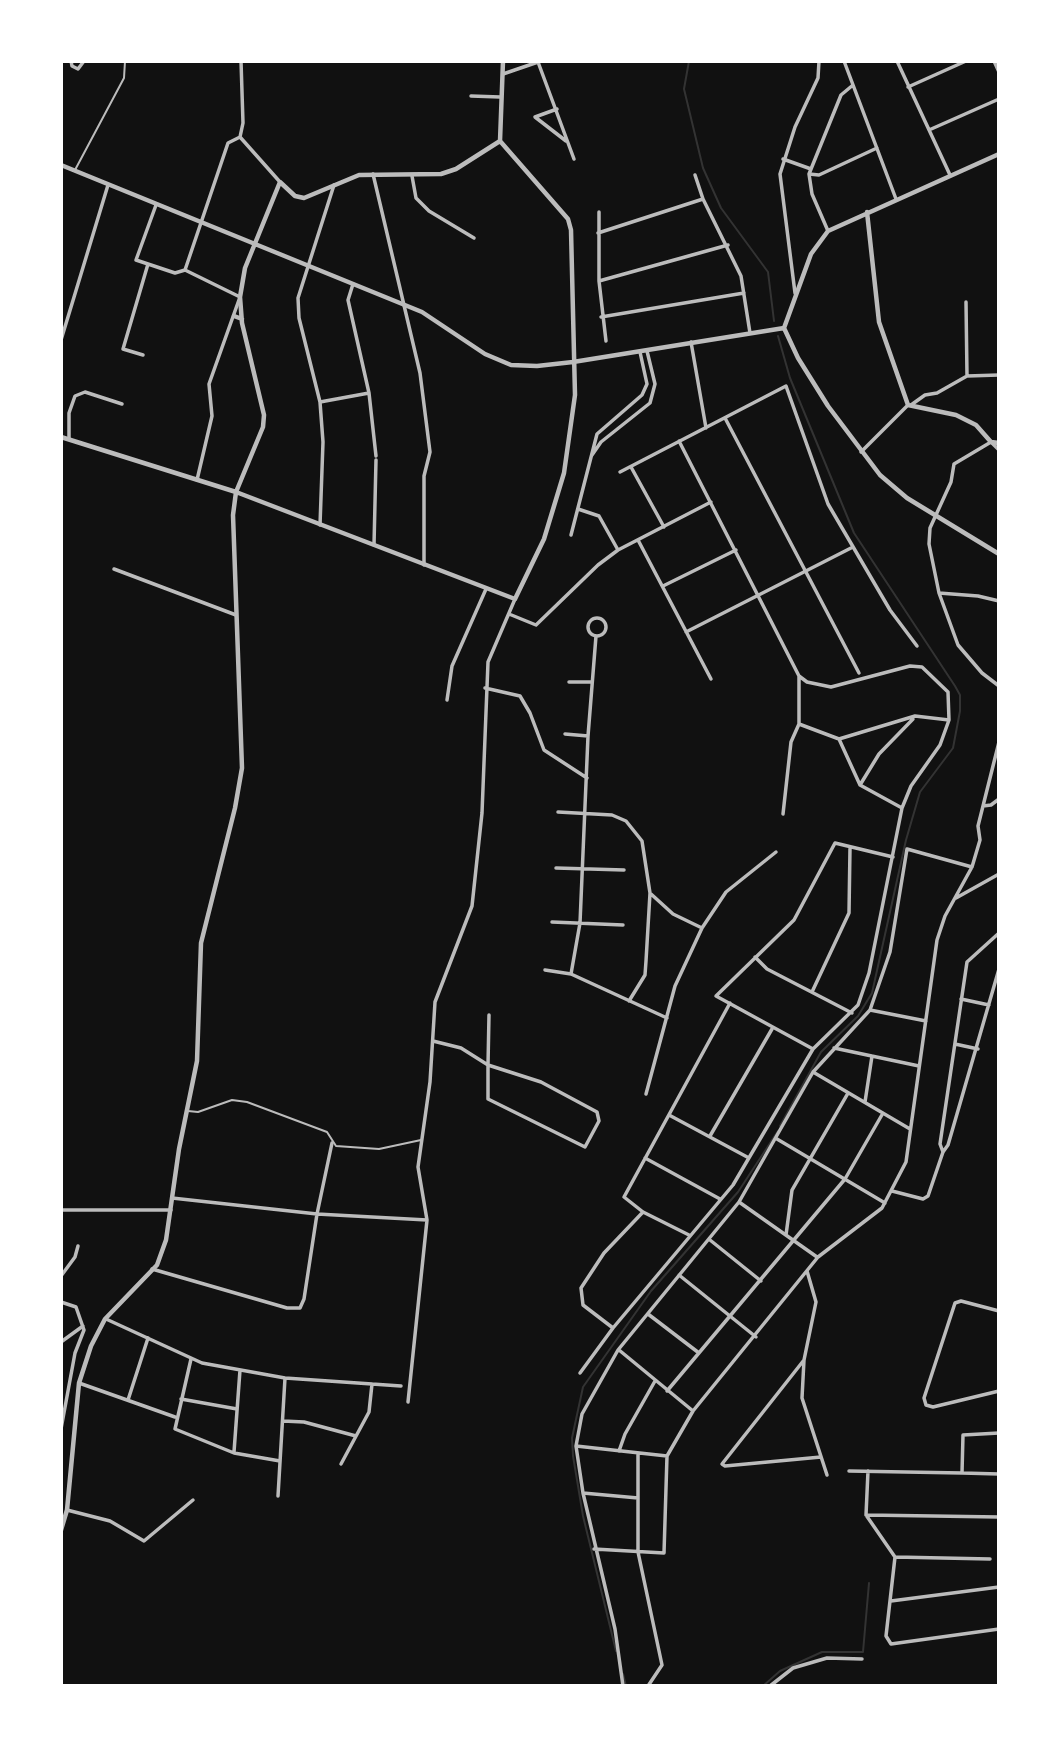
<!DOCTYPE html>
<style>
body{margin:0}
#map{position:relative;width:1060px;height:1747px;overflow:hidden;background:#111;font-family:"Alegreya Sans",sans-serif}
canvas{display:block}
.frame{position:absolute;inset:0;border:63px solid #fff;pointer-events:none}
</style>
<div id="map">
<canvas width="1060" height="1747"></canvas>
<div class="frame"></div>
</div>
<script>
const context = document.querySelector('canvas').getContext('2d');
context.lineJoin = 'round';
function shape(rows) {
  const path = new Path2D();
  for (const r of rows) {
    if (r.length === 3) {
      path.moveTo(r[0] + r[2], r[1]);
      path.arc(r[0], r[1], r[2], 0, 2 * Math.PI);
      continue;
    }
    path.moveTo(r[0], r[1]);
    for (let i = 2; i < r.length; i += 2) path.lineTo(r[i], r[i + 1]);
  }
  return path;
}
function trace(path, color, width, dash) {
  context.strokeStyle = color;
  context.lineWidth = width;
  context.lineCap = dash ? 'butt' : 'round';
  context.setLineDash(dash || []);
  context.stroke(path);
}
trace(shape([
 [689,61,684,89,703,168,721,208,768,272,774,321],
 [778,336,790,378,854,533,955,686,960,695,960,711,953,748,920,792,906,840,872,993,858,1016,821,1052,780,1126],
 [616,1651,583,1516,573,1456,572,1438,583,1387,651,1291,738,1192,778,1131],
 [623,1674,626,1686],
 [763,1686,780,1671,822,1652,863,1652,869,1583]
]), '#333', 2);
trace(shape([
 [75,170,124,78,125,61],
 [188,1111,198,1112,232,1100,247,1102,327,1132,336,1146,379,1149,421,1140]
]), '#bcbcbc', 2);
trace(shape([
 [71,61,72,66,78,69,84,61],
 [844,61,896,199],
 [897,61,950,175],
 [994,61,999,72],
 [538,62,574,159],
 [503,74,541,61],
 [908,87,966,61],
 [471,96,500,97],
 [557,109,535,117,566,141],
 [929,130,999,99],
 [240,137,243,123,241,61],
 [240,137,280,182],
 [783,159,811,169],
 [373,174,420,373,430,452,424,476,424,565],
 [809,174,819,175,877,148],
 [695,175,703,199,741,276,750,333],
 [412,176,416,198,429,211,474,238],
 [156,205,136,260,175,273,185,270,240,297,209,384,212,416,197,480],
 [599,212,599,281,606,341],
 [828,231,812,194,809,174,841,95,853,85],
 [598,233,703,199],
 [185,270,228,143,240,137],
 [599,281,728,245],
 [353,284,348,300,369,393,376,456],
 [795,293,780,174,795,127,818,78,819,61],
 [966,302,967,376],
 [601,317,744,293],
 [61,340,108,185],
 [691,342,706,428],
 [143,355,123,349,148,264],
 [320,402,369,393],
 [911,405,925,395,937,393,967,376,999,375],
 [725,418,859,673],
 [69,439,69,413,75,396,85,392,122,404],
 [999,450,991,442,954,464,951,482,930,528,929,544,939,593,958,645,982,673,999,686],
 [861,452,908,405],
 [592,455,601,442,650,403,655,384,647,351],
 [631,467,664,527],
 [620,472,786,386,828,504,890,610,917,646],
 [578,509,599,516,618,550],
 [320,525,323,442,320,402,299,318,298,298,334,185],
 [571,535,597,434,642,395,647,384,640,352],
 [638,540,711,679],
 [374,545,376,460],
 [114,569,236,615],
 [663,586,736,550],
 [939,593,978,596,999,601],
 [509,614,536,625,598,565,618,550,711,502],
 [597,627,9],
 [686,632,851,548],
 [596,636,588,736,580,923,571,974,667,1018],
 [569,682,592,682],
 [485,688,520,696,530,713,544,750,587,778],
 [447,700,452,666,486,589],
 [799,724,839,739,915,716,949,720],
 [565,734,588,736],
 [839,739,860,785,902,808],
 [860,785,879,754,913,719],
 [983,806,991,805,999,799],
 [558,812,612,815,626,821,642,841,650,893,646,961,645,975,629,1001],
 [783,814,791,742,799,724,799,676],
 [556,868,624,870],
 [651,894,673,914,702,928],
 [956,898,999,874],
 [552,922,623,925],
 [755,957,767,969,852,1013],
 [545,970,571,974],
 [812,992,849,913,850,848],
 [961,999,989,1005],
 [870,1010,926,1021],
 [433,1041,461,1048,488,1065,541,1082,597,1112,599,1121,585,1147,488,1099,488,1065,489,1015],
 [955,1044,978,1049],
 [834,1048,919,1066],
 [813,1049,716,996,794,920,835,843,893,857],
 [813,1072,910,1129],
 [646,1094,675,986,702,928,726,892,776,852],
 [865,1102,872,1056],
 [669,1115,749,1158],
 [710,1136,772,1029],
 [777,1139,885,1203],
 [943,1152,940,1144,967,962,999,933],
 [645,1158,720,1199],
 [892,1191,923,1199,928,1196,943,1152,948,1145,999,969],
 [172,1198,317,1214,427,1220],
 [739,1202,817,1257],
 [61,1210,171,1210],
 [689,1235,643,1212,624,1197,730,1003],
 [786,1235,792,1190,848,1093],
 [710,1240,761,1281],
 [152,1269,287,1308,300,1308,304,1299,317,1214,332,1143],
 [807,1271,816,1302,804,1360,802,1398,827,1475],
 [679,1275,756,1337],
 [61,1276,75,1257,78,1246],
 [61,1302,76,1307,84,1330,75,1353,61,1429],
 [999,1311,961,1301,955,1303,924,1398,926,1405,933,1407,999,1391],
 [648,1314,699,1353],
 [106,1319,202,1363,285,1378,401,1386],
 [613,1328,583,1305,581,1288,604,1253,643,1212],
 [61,1342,83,1326],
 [619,1350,693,1411],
 [191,1359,175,1429,234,1453,280,1461],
 [804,1360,722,1464,725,1466,821,1457],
 [580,1373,613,1328,733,1185,813,1049,858,1005,869,973,902,808,911,786,940,745,949,720,948,692,922,667,910,666,831,687,807,682,799,676,679,441],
 [79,1383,175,1417],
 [667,1391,845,1179,883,1113],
 [181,1399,237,1409],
 [128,1400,148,1338],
 [408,1402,427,1220,418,1167,430,1082,435,1002,472,906,482,813,488,662,515,599],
 [283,1421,304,1422,356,1436],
 [999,1433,963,1435,962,1473,999,1474],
 [576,1446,667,1456],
 [619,1451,625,1434,655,1381],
 [234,1452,240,1370],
 [638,1453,638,1552,662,1665,648,1686],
 [341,1464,369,1412,372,1384],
 [849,1471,962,1473],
 [868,1471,866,1515,895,1557,886,1636,891,1644,999,1629],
 [583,1493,638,1498],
 [278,1496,285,1378],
 [67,1510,110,1521,144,1541,193,1500],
 [866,1515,999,1517],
 [594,1549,664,1553,667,1456,693,1411,818,1257,882,1208,906,1162,937,940,945,916,972,867,980,840,978,826,999,742],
 [895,1557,990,1559],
 [891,1601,999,1587],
 [623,1686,615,1629,583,1493,576,1446,582,1414,618,1350,739,1202,813,1072,870,1010,890,952,907,849,972,867],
 [770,1686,793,1668,827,1658,862,1659]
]), '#bcbcbc', 3.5);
trace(shape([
 [500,141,503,61],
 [61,165,422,312,485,354,511,365,537,366,573,362,784,328],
 [867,212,879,322,908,405,956,415,976,425,991,442,999,443],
 [234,316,242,319],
 [784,328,798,358,828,406,880,475,907,498,999,554],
 [784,328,811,254,828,231,999,154],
 [61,437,236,492,515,599,544,539,564,473,575,395,571,230,568,219,500,141],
 [61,1530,67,1510,79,1383,91,1346,105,1319,157,1265,166,1240,179,1149,197,1061,201,943,235,808,242,768,233,515,236,492,263,427,264,415,242,323,240,297,245,268,280,182,295,196,304,198,359,175,441,174,456,169,500,141]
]), '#bcbcbc', 4.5);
</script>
